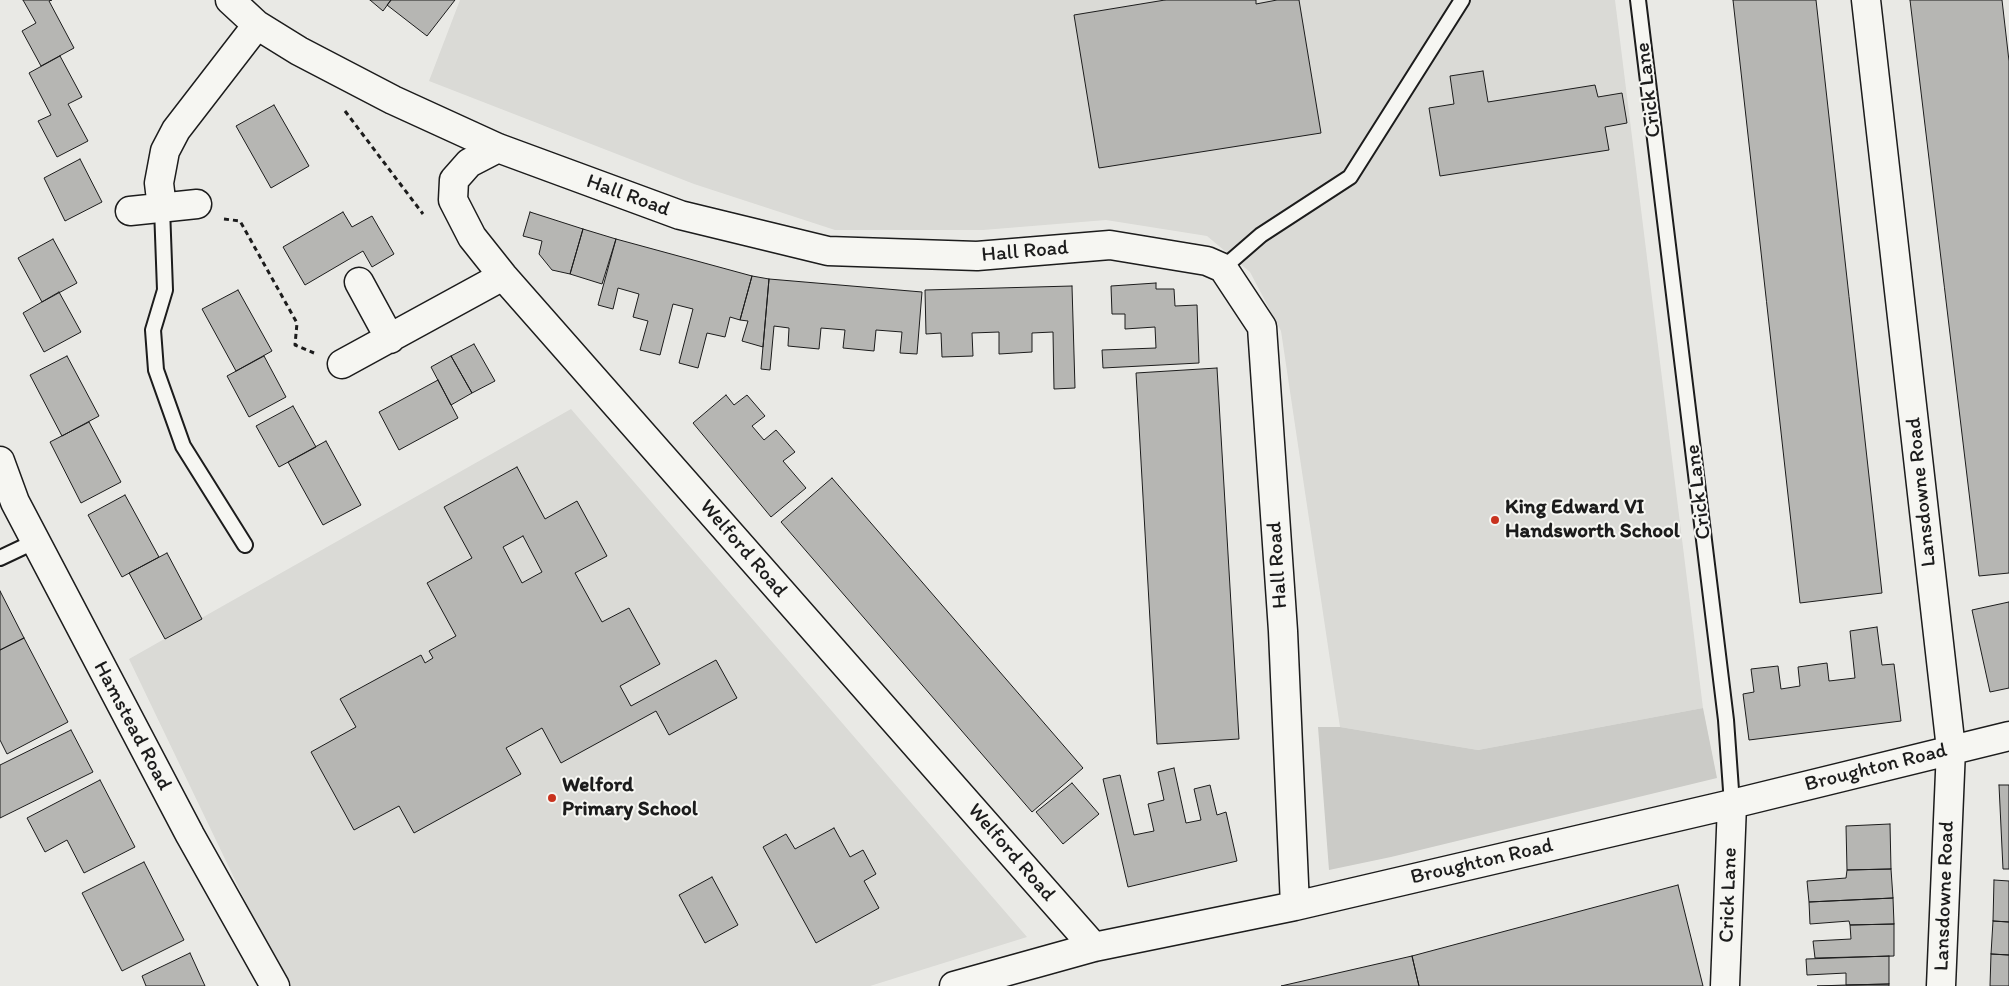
<!DOCTYPE html>
<style>
body{margin:0}
canvas{display:block;background:#e9e9e5}
</style>
<canvas width="2009" height="986"></canvas>
<script>
const context = document.querySelector('canvas').getContext('2d');
context.lineJoin = 'round';
function fill(path, color) {
  context.fillStyle = color;
  context.fill(path, 'evenodd');
}
function shape(rows) {
  const path = new Path2D();
  for (const r of rows) {
    path.moveTo(r[0], r[1]);
    for (let i = 2; i < r.length; i += 2) path.lineTo(r[i], r[i + 1]);
  }
  return path;
}
function trace(path, color, width, dash) {
  context.strokeStyle = color;
  context.lineWidth = width;
  context.lineCap = dash ? 'butt' : 'round';
  context.setLineDash(dash || []);
  context.stroke(path);
}
function drawText(font, color, halo, rows, align = 'center') {
  context.font = font + ' Itim,sans-serif';
  context.lineWidth = 4;
  context.setLineDash([]);
  context.textBaseline = 'middle';
  context.strokeStyle = halo;
  context.fillStyle = color;
  for (const [text, x, y, turn = 0] of rows) {
    context.save();
    context.translate(x, y);
    context.rotate((+turn || 0) * Math.PI / 180);
    context.textAlign = isNaN(turn) ? turn : align;
    if (halo) context.strokeText(text, 0, 0);
    context.fillText(text, 0, 0);
    context.restore();
  }
}
fill(shape([
 [460,0,1615,0,1703,708,1478,750,1340,727,1281,331,1250,272,1207,236,1106,220,983,230,835,230,694,184,429,81],
 [571,409,1027,937,870,986,286,986,129,659]
]), '#dadad6');
fill(shape([
 [1703,708,1717,778,1391,857,1329,870,1318,727,1340,727,1478,750]
]), '#cbcbc7');
const building = shape([
 [23,0,52,0,49,1,74,48,41,66,22,31,36,23,23,0],
 [370,0,391,0,383,11,370,0],
 [391,0,455,0,427,36,387,5,391,0],
 [1165,0,1256,0,1256,4,1277,0,1299,0,1321,133,1099,168,1074,15,1165,0],
 [1733,0,1816,0,1882,593,1800,603,1733,0],
 [1910,0,2002,0,2009,61,2009,573,1979,576,1910,0],
 [60,56,82,97,68,104,88,141,57,157,38,121,51,115,29,73,60,56],
 [1483,71,1488,102,1595,85,1598,97,1622,93,1627,123,1605,127,1609,150,1440,176,1429,108,1454,104,1450,76,1483,71],
 [274,105,309,166,271,188,236,126,274,105],
 [80,159,102,202,65,221,44,178,80,159],
 [343,212,352,227,372,216,394,254,372,267,363,251,305,285,283,247,343,212],
 [530,212,583,229,570,274,552,270,539,254,542,241,523,236,530,212],
 [583,229,616,239,602,284,570,274,583,229],
 [53,239,77,283,42,302,18,258,53,239],
 [616,239,752,276,740,320,730,317,725,337,707,333,698,368,679,363,693,309,673,304,660,355,640,350,648,321,633,317,639,294,618,288,613,309,598,305,616,239],
 [752,276,769,279,763,347,742,341,748,321,740,320,752,276],
 [769,279,922,292,917,354,900,353,902,332,876,330,874,351,843,348,845,330,821,328,819,349,788,346,789,328,774,326,770,370,761,369,769,279],
 [1156,283,1156,289,1174,289,1175,306,1197,305,1199,363,1103,368,1102,350,1156,348,1155,327,1125,329,1125,314,1112,314,1111,286,1156,283],
 [1072,286,1075,388,1054,389,1053,332,1032,333,1032,352,999,354,999,332,972,333,973,356,942,357,941,333,926,334,925,290,1072,286],
 [238,290,272,351,236,371,202,309,238,290],
 [59,292,81,332,44,352,23,313,59,292],
 [474,344,495,381,472,393,451,356,474,344],
 [67,356,99,416,62,436,30,375,67,356],
 [264,356,286,397,249,417,227,376,264,356],
 [451,356,472,393,451,405,431,367,451,356],
 [1217,368,1239,739,1157,744,1136,373,1217,368],
 [438,380,458,418,399,450,379,412,438,380],
 [726,395,734,405,747,395,765,416,752,426,764,440,776,430,795,452,783,461,806,488,771,517,693,423,726,395],
 [293,406,316,447,279,467,256,426,293,406],
 [89,422,121,482,81,503,50,442,89,422],
 [326,441,361,505,323,525,288,462,326,441],
 [517,467,545,519,577,501,607,556,575,573,602,622,629,608,660,664,620,686,631,706,716,660,737,698,669,735,656,711,561,763,542,728,506,748,521,774,414,833,399,806,354,830,311,752,356,727,340,699,421,655,425,663,433,658,429,651,456,636,427,583,472,558,444,507,517,467],
 [523,536,542,572,522,583,503,547,523,536],
 [832,478,1083,768,1032,812,781,522,832,478],
 [125,495,159,557,122,577,88,515,125,495],
 [167,553,202,619,165,639,129,573,167,553],
 [0,591,24,638,0,650,0,591],
 [2009,602,2009,688,1990,692,1972,610,2009,602],
 [1877,627,1882,665,1894,664,1901,721,1749,740,1743,694,1754,692,1751,669,1778,666,1781,689,1800,686,1798,667,1827,663,1829,681,1855,678,1850,631,1877,627],
 [24,638,68,722,7,754,0,740,0,650,24,638],
 [71,730,93,772,0,818,0,765,71,730],
 [1174,768,1186,823,1201,820,1194,789,1210,785,1217,815,1226,812,1237,861,1128,887,1103,779,1120,775,1134,835,1154,831,1148,804,1164,800,1158,772,1174,768],
 [100,780,135,847,84,873,67,840,45,852,27,818,100,780],
 [1072,783,1099,814,1063,844,1036,812,1072,783],
 [1999,785,2009,785,2009,869,2003,869,1999,785],
 [1890,824,1891,869,1847,870,1846,826,1890,824],
 [834,828,850,857,863,850,876,874,864,881,879,908,816,943,763,847,786,834,795,849,834,828],
 [144,862,184,940,122,971,82,893,144,862],
 [1891,869,1893,898,1809,902,1807,881,1846,878,1847,870,1891,869],
 [712,877,738,925,705,943,679,895,712,877],
 [1994,880,2009,881,2009,922,1993,921,1994,880],
 [1678,885,1703,986,1419,986,1412,956,1678,885],
 [1893,898,1894,924,1850,925,1849,921,1810,924,1809,902,1893,898],
 [1993,921,2009,922,2009,955,1991,954,1993,921],
 [1894,924,1894,956,1815,958,1813,941,1851,939,1850,925,1894,924],
 [190,953,205,986,146,986,142,976,190,953],
 [1991,954,2009,955,2009,986,1990,986,1991,954],
 [1412,956,1419,986,1281,986,1412,956],
 [1889,956,1889,984,1846,985,1846,973,1807,975,1806,959,1889,956],
 [1889,984,1889,986,1817,986,1846,985,1889,984]
]);
fill(building, '#b6b6b3');
trace(building, '#1c1c1c', 1);
const service = shape([
 [1638,0,1726,720,1732,804],
 [162,208,165,290,153,330,156,370,183,446,245,545],
 [1223,268,1261,235,1350,177,1462,0],
 [0,558,36,541]
]);
const minor = shape([
 [230,0,257,25,299,51,393,100,498,148,680,215,828,251,977,256,1110,245,1207,261,1223,268,1262,327,1283,631,1295,906],
 [1866,0,1951,749,1941,986],
 [498,148,469,163,454,180,453,200,472,237,503,276,1094,947],
 [162,208,159,183,165,151,176,130,257,25],
 [130,211,197,204],
 [359,282,390,339],
 [342,364,503,276],
 [954,986,1094,947,1295,906,1732,804,2009,736],
 [1725,986,1732,804]
]);
const secondary = shape([
 [0,461,15,502,190,835,275,986]
]);
trace(service, '#1c1c1c', 18);
trace(minor, '#1c1c1c', 31);
trace(secondary, '#1c1c1c', 31);
trace(shape([
 [345,111,423,214],
 [224,219,240,221,297,323,295,345,314,353]
]), '#1c1c1c', 3, [5, 4]);
trace(service, '#f6f6f2', 14);
trace(minor, '#f6f6f2', 28);
trace(secondary, '#f6f6f2', 28);
for (const [x, y, r, color] of [
 [1495,520,5,"#c8321e"],
 [552,798,5,"#c8321e"]
]) {
  const dot = new Path2D();
  dot.arc(x, y, r, 0, 2 * Math.PI);
  context.fillStyle = color;
  context.fill(dot);
  trace(dot, '#f6f6f2', 2);
}
drawText('21px', '#1c1c1c', '#f6f6f2', [
 ["Crick Lane",1649,90,-97],
 ["Hall Road",628,196,20],
 ["Hall Road",1025,252,-5],
 ["Crick Lane",1699,492,-97],
 ["Lansdowne Road",1922,492,-96],
 ["Welford Road",743,549,49],
 ["Hall Road",1278,565,-94],
 ["Hamstead Road",132,726,62],
 ["Broughton Road",1876,768,-14],
 ["Welford Road",1011,853,49],
 ["Broughton Road",1482,862,-13],
 ["Crick Lane",1729,895,-88],
 ["Lansdowne Road",1945,896,-88]
]);
drawText('bold 21px', '#1c1c1c', '#f6f6f2', [
 ["King Edward VI",1505,508],
 ["Handsworth School",1505,532],
 ["Welford",562,786],
 ["Primary School",562,810]
], 'left');
</script>
